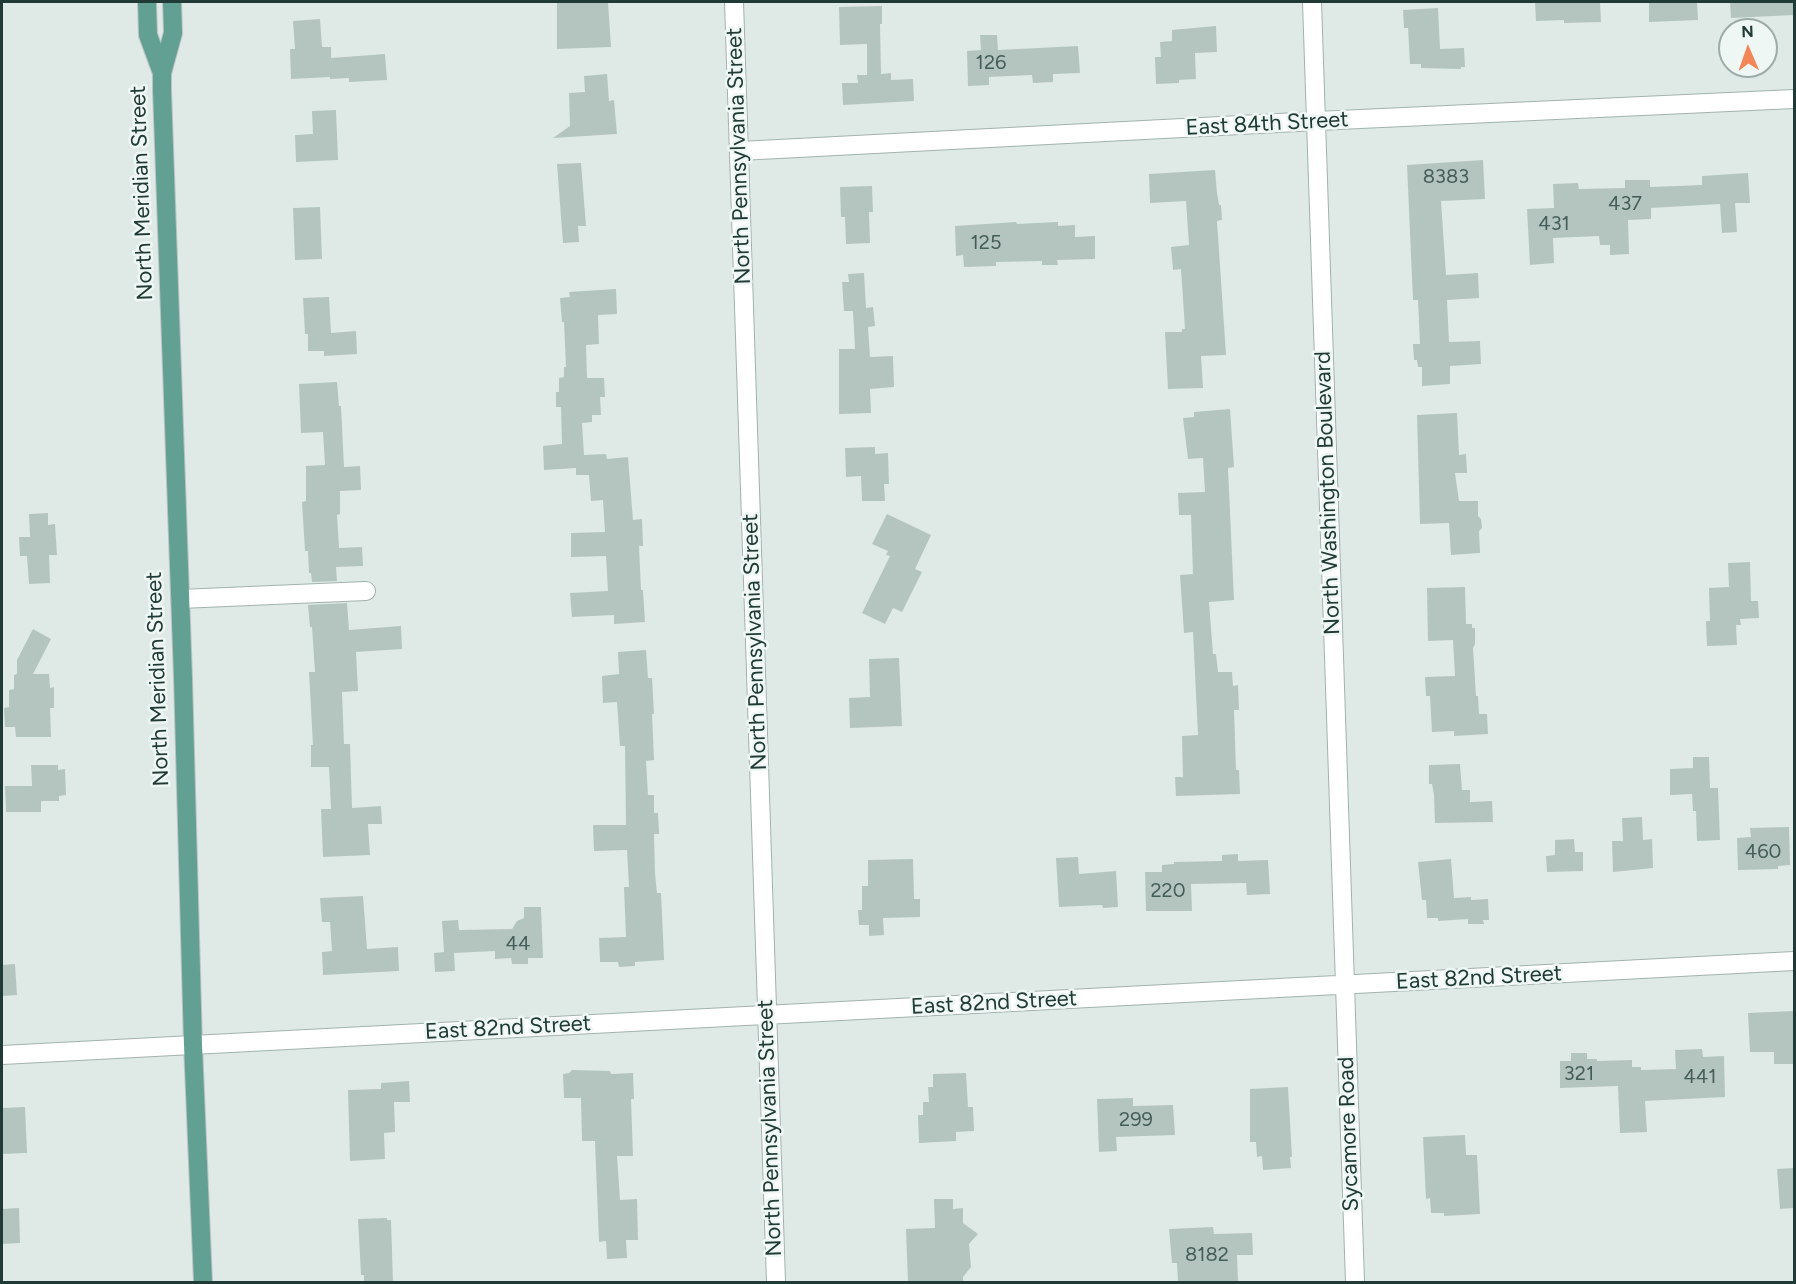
<!DOCTYPE html>
<style>
body{margin:0}
#map{position:relative;width:1796px;height:1284px;overflow:hidden;background:#dfeae6;font-family:Figtree,sans-serif}
canvas{display:block}
.frame{position:absolute;inset:0;border:3px solid #203a35;pointer-events:none}
.north{position:absolute;left:1718px;top:18px;width:60px;height:60px;box-sizing:border-box;background:#eff7f4;border:2px solid #9caba8;border-radius:50%;rotate:358deg;font-size:16px;font-weight:700;line-height:24px;text-align:center;color:#203a35}
.north::after{content:'';display:block;margin:auto;width:21px;height:27px;background:#f28656;clip-path:polygon(50% 0,100% 100%,50% 72%,0 100%)}
</style>
<div id="map">
<canvas width="1796" height="1284"></canvas>
<div class="frame"></div>
<div class="north">N</div>
</div>
<script>
const context = document.querySelector('canvas').getContext('2d');
context.lineJoin = 'round';
function fill(path, color) {
  context.fillStyle = color;
  context.fill(path, 'evenodd');
}
function shape(rows) {
  const path = new Path2D();
  for (const r of rows) {
    path.moveTo(r[0], r[1]);
    for (let i = 2; i < r.length; i += 2) path.lineTo(r[i], r[i + 1]);
  }
  return path;
}
function trace(path, color, width, dash) {
  context.strokeStyle = color;
  context.lineWidth = width;
  context.lineCap = dash ? 'butt' : 'round';
  context.setLineDash(dash || []);
  context.stroke(path);
}
function drawText(font, color, halo, rows, align = 'center') {
  context.font = font + ' Figtree,sans-serif';
  context.lineWidth = 5;
  context.setLineDash([]);
  context.textBaseline = 'middle';
  context.strokeStyle = halo;
  context.fillStyle = color;
  for (const [text, x, y, turn = 0] of rows) {
    context.save();
    context.translate(x, y);
    context.rotate((+turn || 0) * Math.PI / 180);
    context.textAlign = isNaN(turn) ? turn : align;
    if (halo) context.strokeText(text, 0, 0);
    context.fillText(text, 0, 0);
    context.restore();
  }
}
fill(shape([
 [557,2,608,2,611,47,557,49],
 [1535,2,1600,2,1601,22,1564,23,1564,20,1536,21],
 [1649,2,1697,2,1698,20,1649,22],
 [1730,2,1794,2,1794,15,1731,18],
 [882,6,882,24,880,24,881,74,891,73,891,80,913,79,914,101,843,105,842,83,858,83,857,75,867,75,867,44,840,45,839,7],
 [1438,8,1440,49,1464,48,1465,67,1461,67,1461,69,1421,68,1421,64,1410,64,1408,28,1404,28,1403,10],
 [320,19,322,47,331,47,331,58,385,54,387,80,349,82,349,78,330,79,330,77,291,79,290,49,295,49,293,21],
 [1216,26,1217,52,1195,53,1196,79,1179,80,1179,83,1156,84,1155,57,1161,57,1160,42,1172,41,1172,30],
 [980,35,997,35,998,50,1078,46,1080,73,1053,74,1053,82,1033,83,1032,75,989,77,989,85,968,86,967,51,981,50],
 [607,74,609,101,614,100,617,134,553,138,570,126,569,93,585,92,584,76],
 [336,110,338,160,296,162,295,135,313,134,312,111],
 [1483,160,1485,199,1441,201,1446,275,1478,273,1479,298,1447,300,1449,342,1480,341,1481,364,1450,366,1450,384,1422,386,1422,367,1418,367,1417,360,1414,360,1413,344,1420,344,1418,300,1413,300,1407,165],
 [581,163,586,226,578,226,579,242,563,243,557,164],
 [1215,170,1217,193,1219,205,1221,205,1222,220,1217,221,1226,355,1201,356,1203,388,1168,389,1165,332,1182,332,1182,329,1185,329,1181,269,1173,270,1171,247,1189,245,1186,201,1150,203,1149,174],
 [1748,173,1750,203,1735,203,1737,232,1722,233,1720,204,1651,208,1651,219,1628,220,1629,254,1610,255,1610,245,1600,245,1599,236,1553,238,1554,263,1530,265,1527,209,1554,208,1553,184,1578,183,1579,189,1625,188,1625,180,1650,180,1650,187,1702,185,1702,176],
 [872,186,873,212,869,212,870,243,846,244,845,217,841,217,840,187],
 [320,207,322,259,295,260,293,208],
 [1016,222,1017,224,1058,222,1058,226,1075,225,1075,237,1095,236,1095,259,1057,260,1058,265,1042,265,1042,261,996,262,996,266,964,267,963,255,956,256,955,226],
 [864,273,866,308,873,307,875,326,868,327,870,357,893,356,894,387,870,389,871,413,839,414,839,349,855,349,853,311,844,311,842,282,849,282,848,274],
 [616,289,617,314,598,315,599,344,586,345,587,378,604,378,605,397,600,397,601,415,592,415,592,422,582,423,584,455,606,454,607,459,628,457,633,520,642,519,643,546,639,546,641,590,643,590,645,622,614,624,614,615,572,617,570,593,608,591,606,556,571,557,571,533,605,532,603,500,591,501,589,475,576,475,576,468,544,470,543,446,562,444,561,407,556,407,556,392,559,392,559,378,564,377,564,367,566,367,564,322,562,322,560,298,570,297,569,292],
 [329,297,331,333,356,331,357,354,324,356,324,351,308,351,308,334,305,334,303,298],
 [337,382,339,406,341,406,344,467,360,466,361,490,340,491,340,514,337,515,339,548,362,547,363,566,336,567,337,581,312,582,311,573,309,573,308,551,305,551,302,502,306,501,306,466,325,465,323,432,301,433,299,384],
 [1230,409,1234,467,1228,468,1234,600,1209,602,1213,654,1216,654,1218,672,1232,672,1233,686,1238,685,1239,710,1234,710,1236,770,1239,770,1240,794,1176,796,1175,777,1183,777,1182,736,1198,735,1193,632,1184,633,1180,575,1193,574,1191,515,1179,515,1178,493,1205,492,1203,458,1188,459,1183,418,1194,417,1194,412],
 [1457,413,1459,455,1466,454,1467,473,1455,473,1459,501,1478,501,1478,516,1481,519,1482,528,1479,531,1480,553,1451,555,1449,523,1420,524,1417,415],
 [875,447,875,454,888,453,889,484,884,484,885,501,862,501,861,476,846,477,845,448],
 [48,513,48,525,55,524,57,555,49,555,50,583,29,584,27,556,20,556,19,537,30,537,29,514],
 [887,514,931,535,915,569,922,572,902,612,893,608,885,624,862,613,890,556,886,555,888,551,872,544],
 [1750,562,1751,601,1758,601,1759,618,1740,619,1741,625,1736,625,1737,645,1707,646,1706,621,1710,621,1709,588,1729,587,1728,563],
 [1465,587,1466,624,1472,624,1472,628,1475,628,1475,644,1473,648,1476,696,1478,696,1479,714,1487,714,1488,734,1454,736,1454,731,1432,732,1430,696,1426,696,1425,677,1455,676,1453,640,1428,641,1427,588],
 [347,603,349,630,401,626,402,649,356,652,358,691,342,692,344,744,350,744,352,808,381,806,382,824,368,824,370,855,323,857,321,809,331,809,329,767,311,767,311,745,313,745,309,672,315,672,312,627,310,627,308,605],
 [33,629,51,639,33,674,49,674,50,688,54,687,54,708,50,708,51,737,16,737,15,727,5,727,4,708,9,707,9,690,14,689,14,675,17,674,17,660],
 [646,650,648,678,652,678,654,714,652,714,654,760,646,761,648,795,654,795,654,813,658,813,659,834,654,834,655,873,657,893,661,893,664,958,664,960,635,962,635,966,619,967,618,962,600,962,599,938,626,937,624,887,629,887,627,850,594,851,593,825,626,825,625,746,620,746,617,702,603,703,602,676,619,674,618,652],
 [899,658,902,726,850,728,849,698,870,697,869,659],
 [1693,757,1709,757,1710,788,1718,788,1720,840,1697,841,1696,811,1693,811,1692,794,1670,795,1670,769,1693,768],
 [1460,764,1462,790,1470,790,1470,802,1492,801,1493,822,1435,823,1434,795,1432,784,1429,784,1429,765],
 [31,765,58,765,58,770,65,769,66,795,59,796,59,801,41,801,41,812,6,812,5,786,32,786],
 [1642,817,1643,840,1652,839,1653,868,1613,872,1612,841,1623,841,1622,818],
 [1789,827,1790,865,1778,866,1778,869,1738,870,1737,838,1751,837,1750,828],
 [1574,839,1575,852,1583,852,1583,871,1547,872,1546,856,1555,855,1555,840],
 [1238,854,1238,861,1268,860,1270,894,1247,895,1246,883,1191,884,1192,911,1146,911,1145,872,1162,872,1162,865,1174,864,1174,862,1222,861,1222,855],
 [1078,857,1079,874,1116,871,1118,907,1103,908,1102,905,1059,907,1056,858],
 [913,859,914,899,920,899,920,917,883,918,884,935,869,936,869,925,859,925,858,910,862,910,862,886,868,886,868,860],
 [1451,859,1454,898,1471,897,1471,900,1488,899,1489,920,1483,920,1484,924,1468,924,1468,919,1438,921,1438,918,1427,918,1426,900,1422,900,1418,862],
 [363,896,367,949,398,947,399,971,323,975,322,952,332,951,330,922,322,922,320,898],
 [524,907,541,907,543,958,528,958,528,964,512,964,511,958,495,959,495,951,454,953,455,971,435,972,434,953,444,952,442,921,458,920,459,930,512,929,517,921,524,918],
 [15,964,17,995,2,996,2,965],
 [1794,1011,1794,1064,1774,1064,1774,1052,1750,1052,1748,1013],
 [1702,1049,1703,1057,1724,1056,1725,1097,1645,1101,1647,1132,1620,1133,1618,1086,1560,1088,1560,1061,1571,1061,1571,1053,1587,1053,1587,1059,1597,1059,1597,1061,1632,1060,1632,1067,1641,1067,1641,1070,1676,1069,1675,1050],
 [572,1070,610,1071,611,1074,633,1073,634,1099,631,1099,633,1156,617,1156,620,1200,637,1199,638,1240,626,1240,627,1258,607,1259,606,1241,599,1242,595,1141,582,1141,581,1098,564,1098,563,1074,569,1073],
 [966,1073,968,1107,973,1107,974,1131,956,1132,956,1141,919,1143,918,1115,923,1115,923,1102,929,1102,928,1087,933,1087,933,1074],
 [409,1081,410,1102,394,1102,395,1132,384,1133,385,1159,350,1161,348,1090,381,1089,381,1083],
 [1288,1087,1292,1157,1290,1157,1291,1168,1263,1170,1262,1156,1257,1157,1256,1142,1250,1142,1250,1089],
 [1133,1098,1133,1106,1173,1105,1175,1135,1116,1137,1117,1151,1099,1152,1097,1099],
 [25,1107,27,1153,2,1154,2,1108],
 [1465,1135,1466,1155,1477,1155,1480,1214,1444,1216,1444,1213,1431,1213,1430,1198,1426,1199,1423,1137],
 [1794,1168,1794,1208,1780,1209,1777,1169],
 [934,1199,953,1199,953,1209,963,1208,963,1223,978,1234,969,1244,971,1267,963,1277,963,1282,908,1282,906,1229,935,1228],
 [19,1208,20,1243,2,1244,2,1209],
 [387,1218,387,1220,391,1220,393,1282,364,1282,364,1275,361,1275,358,1219],
 [1213,1227,1214,1234,1252,1233,1253,1255,1237,1255,1238,1282,1178,1282,1177,1263,1172,1263,1169,1229]
]), '#b4c5bf');
const minor = shape([
 [734,2,776,1282],
 [1312,2,1355,1282],
 [740,151,1317,121,1794,99],
 [180,599,366,591],
 [2,1055,1794,961]
]);
const major = shape([
 [147,2,148,35,162,73],
 [172,2,173,33,162,73,162,90,183,678,193,1045,203,1282]
]);
trace(minor, '#a2b2ad', 20);
trace(major, '#bcc4c2', 20);
trace(minor, '#fff', 18);
trace(major, '#63a094', 18);
drawText('20px', '#455d58', null, [
 ["126",991,63],
 ["8383",1446,177],
 ["437",1625,204],
 ["431",1554,224],
 ["125",986,243],
 ["460",1763,852],
 ["220",1168,891],
 ["44",518,944],
 ["321",1579,1074],
 ["441",1700,1077],
 ["299",1136,1120],
 ["8182",1207,1255]
]);
drawText('22px', '#203a35', '#eff7f4', [
 ["East 84th Street",1267,124,-3],
 ["North Pennsylvania Street",739,156,-92],
 ["North Meridian Street",142,193,-92],
 ["North Washington Boulevard",1328,493,-92],
 ["North Pennsylvania Street",755,642,-92],
 ["North Meridian Street",158,679,-92],
 ["East 82nd Street",1479,978,-3],
 ["East 82nd Street",994,1003,-3],
 ["East 82nd Street",508,1028,-3],
 ["North Pennsylvania Street",770,1128,-92],
 ["Sycamore Road",1349,1134,-92]
]);
</script>
